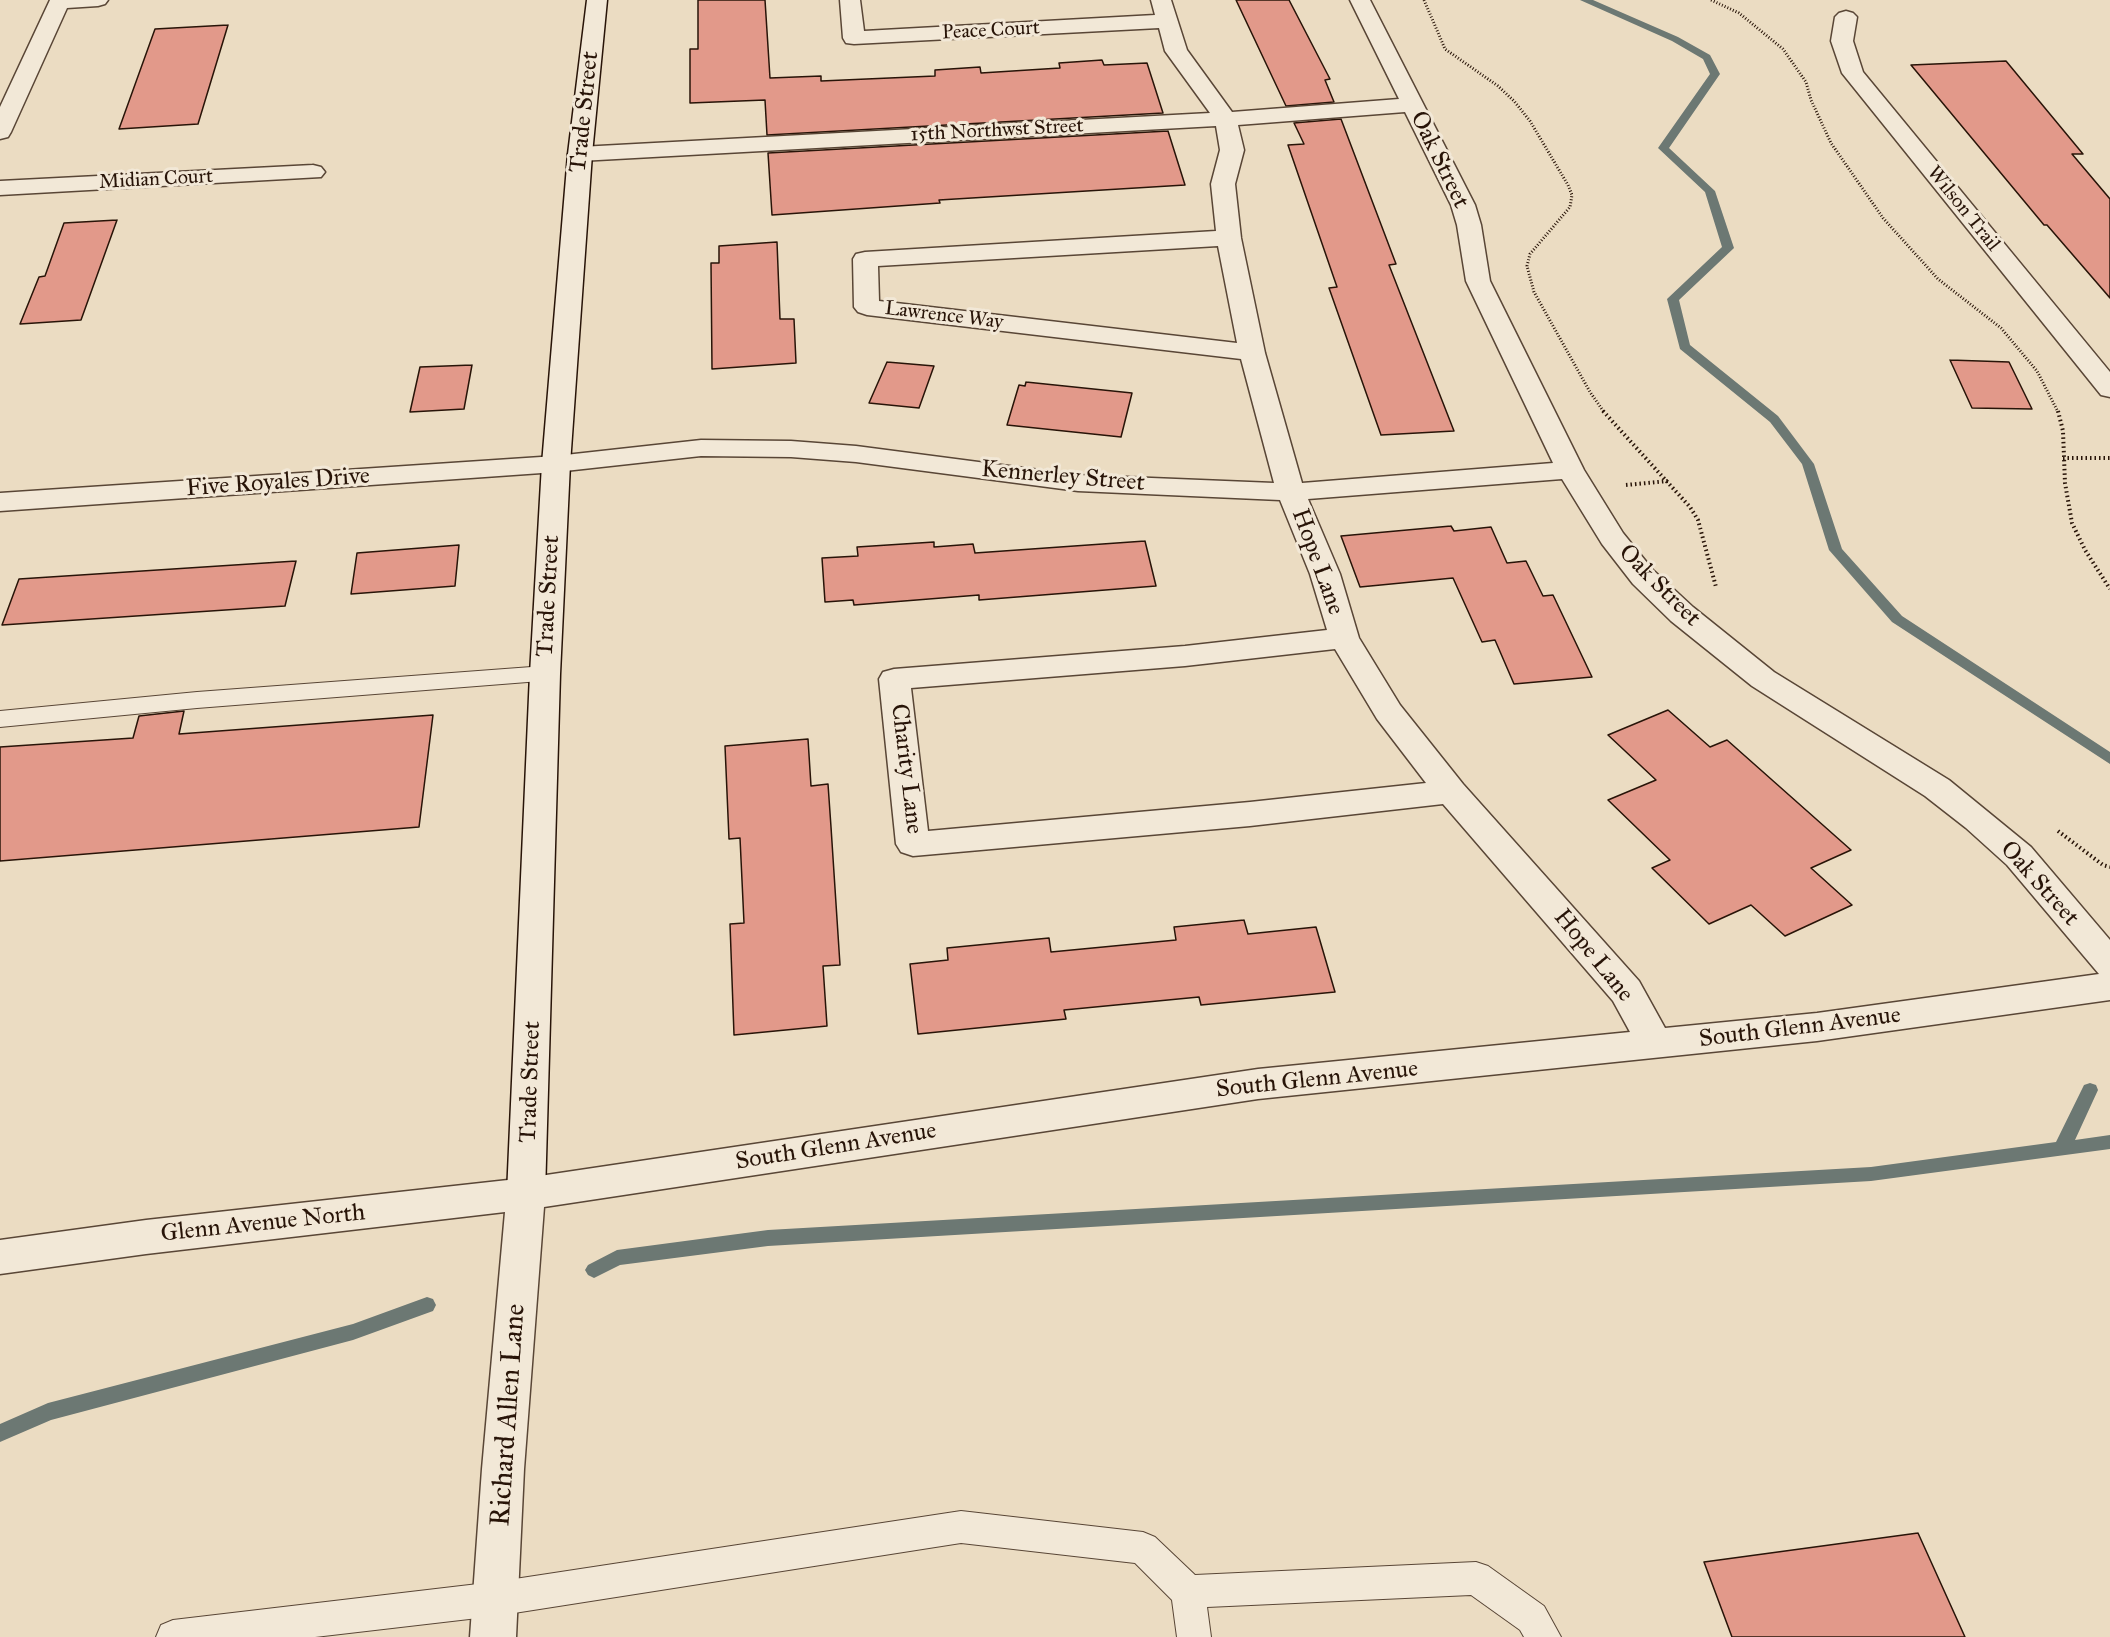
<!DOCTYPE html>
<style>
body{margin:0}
canvas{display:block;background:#ebdcc2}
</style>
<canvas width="2110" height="1637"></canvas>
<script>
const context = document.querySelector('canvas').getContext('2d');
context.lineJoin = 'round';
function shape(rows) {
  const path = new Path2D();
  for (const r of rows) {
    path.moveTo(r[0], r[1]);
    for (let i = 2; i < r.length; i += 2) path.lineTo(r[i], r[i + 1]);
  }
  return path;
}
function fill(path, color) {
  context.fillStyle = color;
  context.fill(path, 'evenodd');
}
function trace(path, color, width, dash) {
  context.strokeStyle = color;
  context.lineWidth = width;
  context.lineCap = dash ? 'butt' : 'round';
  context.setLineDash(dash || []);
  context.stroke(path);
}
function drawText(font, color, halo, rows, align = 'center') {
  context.font = font + ' "IM FELL Great Primer",serif';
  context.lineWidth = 6;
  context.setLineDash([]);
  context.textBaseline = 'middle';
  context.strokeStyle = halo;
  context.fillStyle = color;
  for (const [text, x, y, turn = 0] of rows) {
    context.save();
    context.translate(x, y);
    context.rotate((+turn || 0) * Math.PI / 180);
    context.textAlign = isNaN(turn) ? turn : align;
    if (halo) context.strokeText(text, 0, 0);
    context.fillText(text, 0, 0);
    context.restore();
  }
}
fill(shape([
 [1580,0,1593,0,1678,37,1710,55,1720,74,1669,148,1715,191,1734,248,1679,300,1690,345,1778,416,1814,464,1842,549,1902,616,2110,752,2110,764,1892,622,1829,550,1802,464,1770,422,1680,349,1667,299,1722,247,1705,192,1658,148,1710,74,1703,59,1672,41,1580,0],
 [2090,1083,2096,1085,2098,1090,2075,1140,2110,1135,2110,1149,1871,1181,768,1246,620,1265,594,1278,588,1275,585,1270,588,1265,617,1250,768,1230,1871,1167,2056,1142,2084,1085,2090,1083],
 [427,1297,433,1299,436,1305,433,1311,353,1340,51,1420,0,1442,0,1424,48,1403,353,1324,427,1297]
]), '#6c7873');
const building = shape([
 [698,0,765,0,770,78,821,76,821,81,935,76,935,70,980,67,981,73,1060,68,1059,63,1102,60,1104,65,1147,63,1163,113,767,135,765,100,690,103,690,49,698,49,698,0],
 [1236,0,1289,0,1330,79,1325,80,1334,102,1286,106,1236,0],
 [228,25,198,124,119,129,155,29,228,25],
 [2006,61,2083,154,2072,154,2110,199,2110,298,2047,225,2044,225,1911,65,2006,61],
 [1341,119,1396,264,1389,265,1454,431,1381,435,1329,288,1337,287,1288,145,1304,144,1294,123,1341,119],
 [1168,131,1185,185,939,200,940,203,772,215,768,153,1168,131],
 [117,220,81,320,20,324,39,277,45,276,64,223,117,220],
 [777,242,780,319,794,319,796,363,712,369,711,263,719,263,719,246,777,242],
 [1950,360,2009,362,2032,409,1972,408,1950,360],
 [887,362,934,366,919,408,869,403,887,362],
 [472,365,464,409,410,412,420,367,472,365],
 [1026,382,1132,393,1121,437,1007,425,1019,385,1025,386,1026,382],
 [1451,526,1454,531,1491,527,1507,563,1526,561,1543,596,1553,595,1592,677,1514,684,1495,640,1482,642,1453,578,1360,587,1341,536,1451,526],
 [1145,541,1156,586,979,600,979,595,854,605,853,600,825,602,822,558,858,556,857,547,934,542,934,547,973,544,975,553,1145,541],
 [459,545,455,586,351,594,357,553,459,545],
 [296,561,285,606,2,625,19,579,296,561],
 [1668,710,1710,747,1727,740,1851,850,1811,868,1852,905,1785,936,1751,905,1709,924,1652,868,1670,860,1608,800,1656,780,1608,735,1668,710],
 [184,711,179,734,433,715,419,827,0,861,0,747,133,738,139,716,184,711],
 [808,739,811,786,828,784,831,827,840,965,823,966,827,1026,734,1035,730,924,744,923,740,838,729,839,725,746,808,739],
 [1244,920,1248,934,1316,927,1335,992,1201,1005,1199,997,1064,1010,1066,1019,918,1034,910,964,948,960,947,948,1049,938,1051,952,1176,940,1174,927,1244,920],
 [1918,1533,1965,1637,1732,1637,1704,1562,1918,1533]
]);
fill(building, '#e2998a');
trace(building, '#281408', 1.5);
const lane = shape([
 [545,666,553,668,557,674,553,680,197,708,0,727,0,711,197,692,545,666],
 [961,1511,1143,1532,1155,1537,1195,1575,1476,1562,1488,1566,1544,1606,1561,1637,1524,1637,1520,1630,1471,1595,1207,1607,1211,1637,1177,1637,1172,1600,1135,1563,961,1543,495,1616,315,1637,156,1637,161,1625,173,1620,495,1582,961,1511]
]);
const street = shape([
 [50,0,108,0,105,4,98,6,67,8,11,132,8,137,0,139,0,107,50,0],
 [840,0,860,0,864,31,1155,15,1151,0,1171,0,1187,50,1232,112,1399,99,1350,0,1370,0,1475,205,1481,225,1490,281,1584,470,1623,533,1653,570,1693,607,1774,672,1949,780,2031,847,2110,940,2110,1000,1817,1041,1258,1099,544,1207,524,1469,516,1637,470,1637,482,1469,505,1212,146,1254,0,1274,0,1240,146,1220,526,1178,1258,1069,1630,1032,1613,1001,1443,804,1250,826,913,856,901,852,896,844,879,679,883,672,894,669,1185,646,1327,630,1310,574,1280,500,1078,491,856,462,791,457,701,456,556,472,0,511,0,493,556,456,701,440,791,441,856,446,1078,475,1274,483,1241,359,867,315,858,312,854,307,853,259,856,254,865,252,1216,231,1211,184,1220,150,1216,126,580,161,572,159,568,154,572,149,580,147,1210,113,1165,51,1159,28,854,44,846,43,843,38,840,0],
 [1405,112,1451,205,1457,225,1466,281,1553,463,1302,483,1265,353,1241,238,1235,184,1244,150,1238,125,1405,112],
 [1218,246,1237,343,879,301,878,266,1218,246],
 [1562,479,1602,544,1633,584,1671,621,1752,686,1925,796,1966,828,2007,865,2099,974,1817,1013,1665,1028,1639,981,1463,784,1400,705,1359,638,1340,574,1308,499,1562,479],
 [1335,649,1377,719,1426,783,1250,802,928,831,911,688,1185,666,1335,649],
 [1846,11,1853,13,1857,17,1853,41,1863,72,2110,372,2110,397,2101,395,1842,73,1831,41,1835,17,1839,13,1846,11],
 [313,165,321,167,325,172,321,177,0,195,0,181,313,165]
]);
const secondary = shape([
 [587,0,607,0,592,154,570,464,560,674,545,1194,540,1205,526,1210,512,1205,507,1194,530,674,542,464,568,154,587,0]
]);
trace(lane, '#594636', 2);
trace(street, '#594636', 3);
trace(secondary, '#281408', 3);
trace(shape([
 [1424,0,1445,49,1498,86,1514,101,1530,121,1568,185,1572,195,1570,207,1530,254,1527,266,1534,292,1590,392,1604,412],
 [1711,0,1739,13,1783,49,1806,82,1811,100,1831,143,1883,218,1938,279,2001,328,2037,371,2058,412]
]), '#281408', 3, [1, 2]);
trace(shape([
 [1603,411,1690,507,1698,520,1716,587],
 [2058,411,2063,431,2065,483,2072,523,2085,550,2110,589],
 [2063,458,2110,458],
 [1626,485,1668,481],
 [2058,831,2103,865,2110,867]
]), '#281408', 4, [1.5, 3]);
fill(lane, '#f2e8d7');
fill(street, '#f2e8d7');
fill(secondary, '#f2e8d7');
drawText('20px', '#281408', '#f2e8d7', [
 ["Peace Court",991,31,-3],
 ["15th Northwst Street",997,131,-3],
 ["Midian Court",156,180,-3],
 ["Wilson Trail",1963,209,51],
 ["Lawrence Way",944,316,7]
]);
drawText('24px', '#281408', '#f2e8d7', [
 ["Trade Street",585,112,-84],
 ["Oak Street",1439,160,64],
 ["Kennerley Street",1063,477,5],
 ["Five Royales Drive",278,483,-4],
 ["Hope Lane",1317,562,70],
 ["Oak Street",1659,586,45],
 ["Trade Street",549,596,-87],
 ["Charity Lane",906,769,83],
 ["Oak Street",2039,884,48],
 ["Hope Lane",1593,956,51],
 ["South Glenn Avenue",1800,1028,-7],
 ["South Glenn Avenue",1317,1080,-6],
 ["Trade Street",531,1082,-88],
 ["South Glenn Avenue",836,1147,-9],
 ["Glenn Avenue North",263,1224,-6]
]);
drawText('28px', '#281408', '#f2e8d7', [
 ["Richard Allen Lane",509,1415,-86]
]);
</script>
